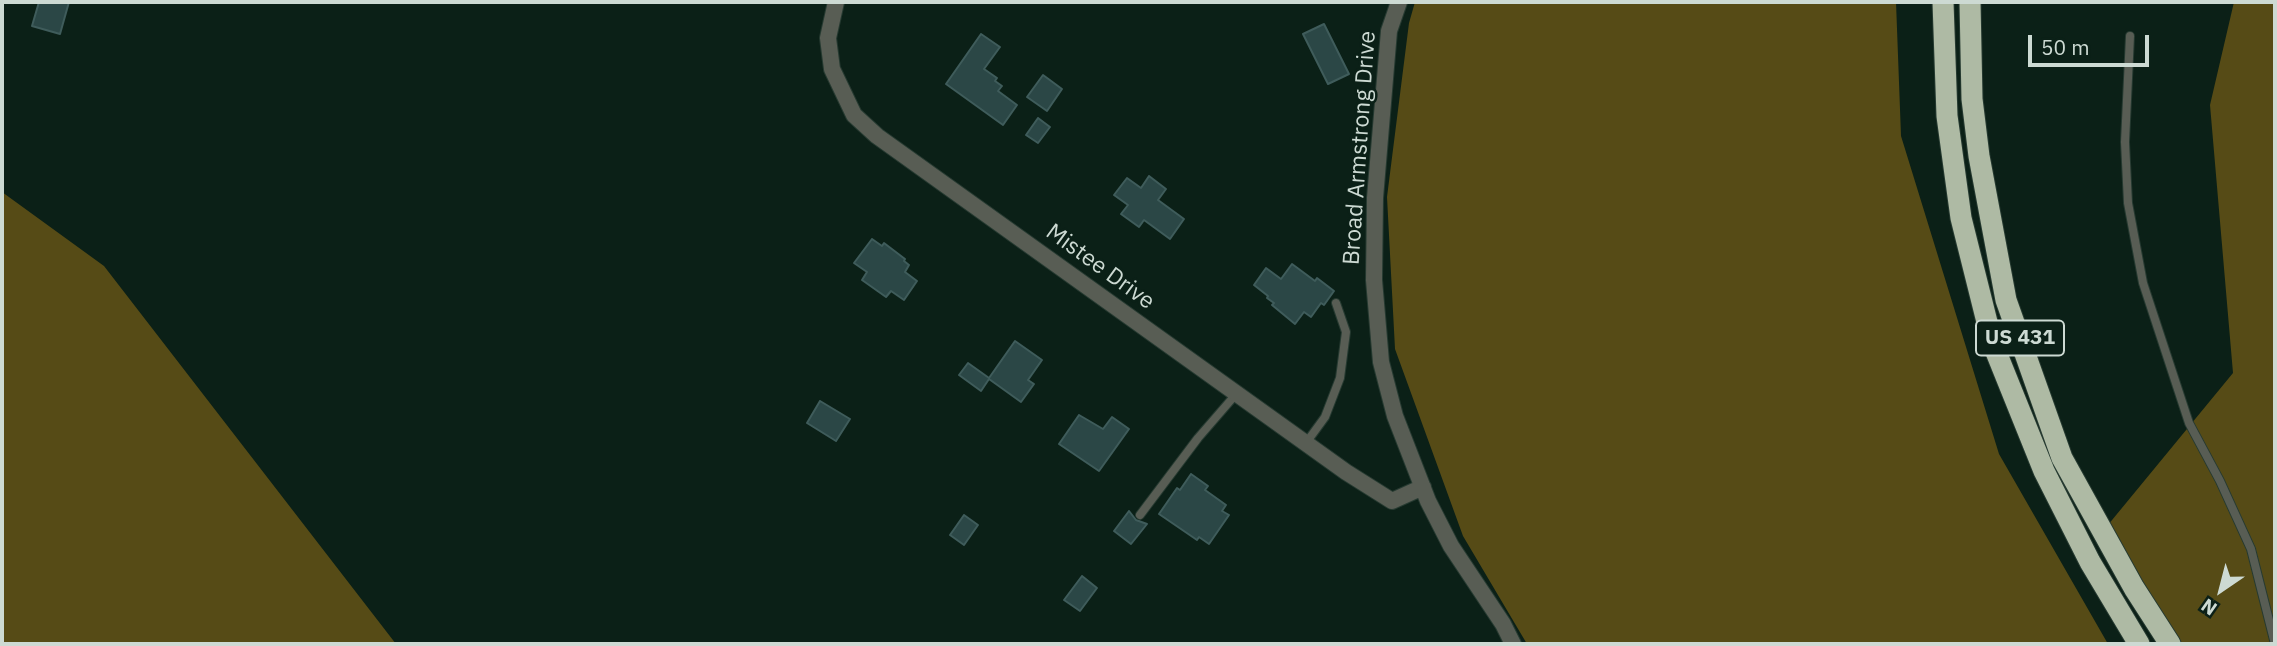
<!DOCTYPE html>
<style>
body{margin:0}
#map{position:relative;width:2277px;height:646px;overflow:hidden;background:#0b2017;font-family:"IBM Plex Sans",sans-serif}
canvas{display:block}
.frame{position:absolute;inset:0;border:4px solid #cddad3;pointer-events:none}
.north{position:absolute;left:2186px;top:555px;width:70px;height:70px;-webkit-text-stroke:5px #0b2017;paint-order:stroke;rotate:215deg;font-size:19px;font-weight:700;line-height:28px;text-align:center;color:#cddad3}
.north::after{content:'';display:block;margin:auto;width:24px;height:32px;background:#cddad3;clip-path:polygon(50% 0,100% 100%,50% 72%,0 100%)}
.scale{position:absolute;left:2028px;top:35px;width:121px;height:32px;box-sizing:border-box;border:4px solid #cddad3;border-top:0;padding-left:9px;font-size:21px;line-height:24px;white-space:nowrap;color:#cddad3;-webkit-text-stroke:5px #0b2017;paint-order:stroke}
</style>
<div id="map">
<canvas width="2277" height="646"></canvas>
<div class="frame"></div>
<div class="north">N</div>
<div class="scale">50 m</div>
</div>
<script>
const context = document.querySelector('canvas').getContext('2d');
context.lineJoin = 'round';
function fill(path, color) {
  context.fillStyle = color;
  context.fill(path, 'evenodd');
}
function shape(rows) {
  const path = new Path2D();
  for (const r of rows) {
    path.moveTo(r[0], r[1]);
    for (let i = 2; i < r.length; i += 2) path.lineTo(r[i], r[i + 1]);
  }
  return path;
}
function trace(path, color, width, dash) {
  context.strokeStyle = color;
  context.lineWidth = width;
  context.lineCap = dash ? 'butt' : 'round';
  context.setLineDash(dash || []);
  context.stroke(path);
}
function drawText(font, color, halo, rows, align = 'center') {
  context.font = font + ' "IBM Plex Sans",sans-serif';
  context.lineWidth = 5;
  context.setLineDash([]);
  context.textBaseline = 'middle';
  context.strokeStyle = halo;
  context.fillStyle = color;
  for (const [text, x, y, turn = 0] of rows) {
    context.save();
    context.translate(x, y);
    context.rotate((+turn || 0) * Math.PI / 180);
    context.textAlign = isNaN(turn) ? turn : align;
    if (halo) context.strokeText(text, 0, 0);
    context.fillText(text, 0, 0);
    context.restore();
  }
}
fill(shape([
 [1415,2,1896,2,1901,136,1999,454,2108,644,1527,644,1463,536,1395,349,1387,197,1409,23],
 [2234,2,2275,2,2275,644,2170,644,2103,531,2233,373,2210,105],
 [2,192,104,266,396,644,2,644]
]), '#564b16');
const building = shape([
 [39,2,69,2,60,34,32,26,39,2],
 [1324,24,1349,74,1328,84,1303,34,1324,24],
 [981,34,1000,47,984,69,997,78,995,81,1002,86,998,91,1017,105,1003,125,946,84,981,34],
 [1043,75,1062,89,1047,111,1027,97,1043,75],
 [1038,118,1050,127,1038,143,1026,135,1038,118],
 [1149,176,1166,189,1158,200,1184,219,1170,239,1144,220,1139,227,1121,214,1128,205,1114,195,1127,178,1141,188,1149,176],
 [872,239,882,246,884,243,905,259,904,261,909,265,905,272,917,281,904,300,891,291,886,297,862,280,867,272,854,263,872,239],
 [1292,264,1315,281,1317,278,1334,291,1324,305,1321,303,1311,317,1304,312,1295,324,1272,305,1274,303,1267,298,1268,296,1254,285,1266,268,1281,279,1292,264],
 [1015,341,1042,360,1028,380,1034,384,1021,402,989,379,981,391,959,375,968,363,989,378,1015,341],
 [820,401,850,419,836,441,807,423,820,401],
 [1079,415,1103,429,1112,417,1129,429,1099,471,1059,444,1079,415],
 [1191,474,1208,486,1205,490,1226,505,1222,511,1229,515,1209,544,1199,537,1197,540,1159,514,1177,488,1180,490,1191,474],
 [1129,511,1136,520,1147,524,1131,544,1114,531,1129,511],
 [964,515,978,525,964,545,950,535,964,515],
 [1082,576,1097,588,1080,611,1064,600,1082,576]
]);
fill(building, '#2b4746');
trace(building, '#3f5c5b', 2);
const lane = shape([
 [2130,36,2125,142,2128,203,2143,283,2189,423,2220,481,2251,549,2275,644],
 [1306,443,1325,417,1340,378,1346,332,1336,303],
 [1140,515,1198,438,1237,393]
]);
const street = shape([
 [836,2,828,38,832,69,854,115,877,136,1346,472,1392,501,1423,487],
 [1399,2,1389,31,1375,198,1374,280,1381,362,1395,416,1428,501,1451,546,1503,624,1513,644]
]);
const highway = shape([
 [1943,2,1947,116,1961,218,1992,342,2044,471,2090,562,2139,644],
 [1970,2,1972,99,1979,156,2006,300,2062,458,2134,588,2170,644]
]);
trace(lane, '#263a31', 10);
trace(street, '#263a31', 18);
trace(highway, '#263a31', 23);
trace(lane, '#585d54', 8);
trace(street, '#585d54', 16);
trace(highway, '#aebaa4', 21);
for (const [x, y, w] of [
 [2020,338,88]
]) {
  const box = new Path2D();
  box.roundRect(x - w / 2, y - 17.5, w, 35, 5);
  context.fillStyle = '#0b2017';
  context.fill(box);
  trace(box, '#cddad3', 2);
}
drawText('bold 21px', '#cddad3', null, [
 ["US 431",2020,338]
]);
drawText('23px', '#cddad3', '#0b2017', [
 ["Broad Armstrong Drive",1360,148,-86],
 ["Mistee Drive",1100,267,36]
]);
</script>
